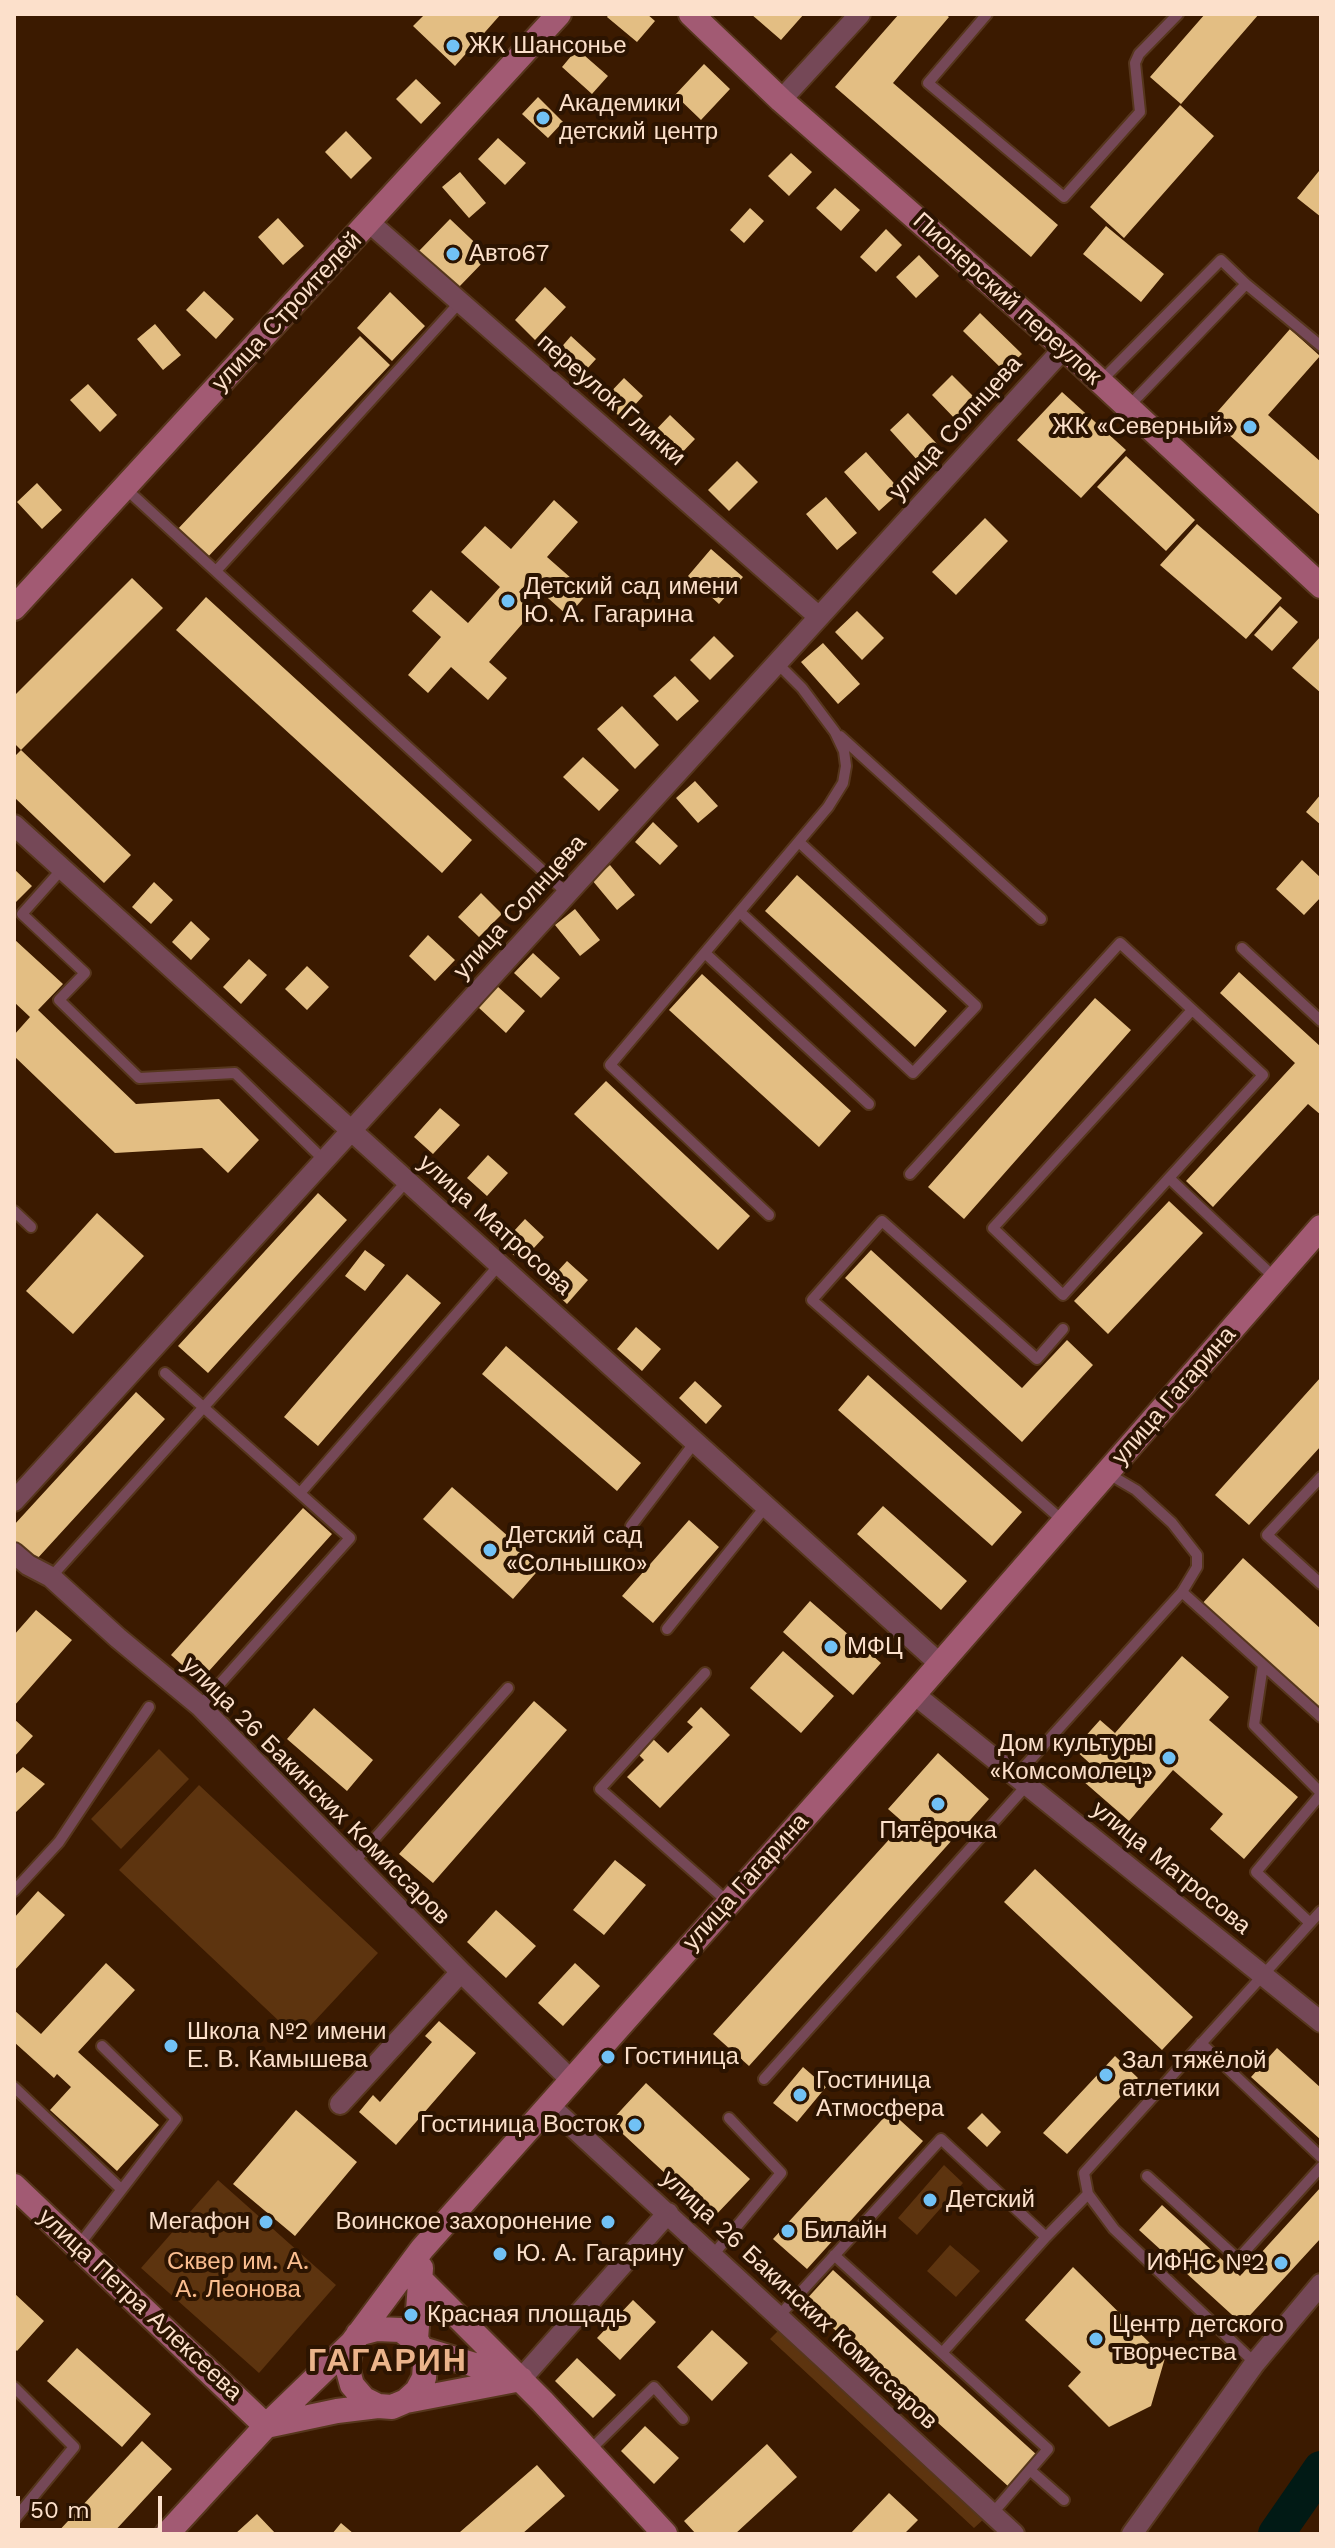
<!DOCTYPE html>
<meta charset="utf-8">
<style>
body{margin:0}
#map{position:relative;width:1335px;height:2548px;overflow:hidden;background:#3b1a00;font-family:"Work Sans",sans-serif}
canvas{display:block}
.frame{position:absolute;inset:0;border:16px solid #fce0cb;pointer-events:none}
.scale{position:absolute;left:16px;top:2496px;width:146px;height:36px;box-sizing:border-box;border:4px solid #fce0cb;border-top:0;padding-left:10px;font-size:24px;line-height:28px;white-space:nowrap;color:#fce0cb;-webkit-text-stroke:6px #2c1401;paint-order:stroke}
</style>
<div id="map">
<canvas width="1335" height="2548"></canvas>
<div class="frame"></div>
<div class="scale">50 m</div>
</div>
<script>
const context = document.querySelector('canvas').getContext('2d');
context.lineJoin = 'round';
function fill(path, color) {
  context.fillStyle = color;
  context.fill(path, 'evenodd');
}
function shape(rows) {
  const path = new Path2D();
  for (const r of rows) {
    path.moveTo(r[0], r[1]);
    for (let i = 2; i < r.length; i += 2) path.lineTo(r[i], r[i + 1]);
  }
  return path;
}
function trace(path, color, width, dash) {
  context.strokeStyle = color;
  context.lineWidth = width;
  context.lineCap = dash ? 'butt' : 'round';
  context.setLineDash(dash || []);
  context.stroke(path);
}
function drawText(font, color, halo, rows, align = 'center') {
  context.font = font + ' "Work Sans",sans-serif';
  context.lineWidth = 8;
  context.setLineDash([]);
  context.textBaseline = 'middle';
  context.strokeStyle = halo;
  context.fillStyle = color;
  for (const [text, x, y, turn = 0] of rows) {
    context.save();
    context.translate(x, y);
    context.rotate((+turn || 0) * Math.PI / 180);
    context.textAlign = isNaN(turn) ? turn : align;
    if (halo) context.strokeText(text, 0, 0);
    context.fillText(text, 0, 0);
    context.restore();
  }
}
fill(shape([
 [159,1749,189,1779,121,1849,91,1819],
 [199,1785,378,1953,298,2039,119,1870],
 [944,2165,963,2183,917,2235,898,2218],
 [218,2180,336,2285,259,2373,141,2268],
 [950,2245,980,2271,956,2297,927,2271],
 [778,2331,984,2519,974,2528,770,2339]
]), '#5d340f');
trace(shape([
 [1276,2534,1321,2469]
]), '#011a15', 36);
fill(shape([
 [425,14,501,14,455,66,413,26],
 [609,14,647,14,655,21,637,42,607,17],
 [751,14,804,14,781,40],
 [899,14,945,14,949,17,893,83,1058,225,1031,257,835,87],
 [1205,14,1259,14,1181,104,1150,77],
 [577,49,608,76,592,94,562,67],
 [704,64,730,89,701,120,675,95],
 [416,79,441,103,421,124,396,99],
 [538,97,563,122,548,138,522,114],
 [1180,105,1214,136,1124,238,1090,207],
 [346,131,372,158,351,179,325,152],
 [498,138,526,163,505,185,478,159],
 [791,153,812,172,789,196,768,176],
 [1319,171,1321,173,1321,217,1297,198],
 [460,172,486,203,469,218,442,187],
 [835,188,860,210,841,231,816,208],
 [750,208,764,221,744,243,730,230],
 [278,218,304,246,283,265,258,237],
 [450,219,489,256,457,289,418,252],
 [1106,226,1164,274,1141,302,1083,254],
 [886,229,902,245,876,272,860,257],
 [919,255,939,276,916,298,896,277],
 [545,287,566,307,535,340,515,320],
 [204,291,234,319,216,339,186,310],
 [390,292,425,326,392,361,357,328],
 [980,313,1022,354,1004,371,963,331],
 [155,324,181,355,163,370,137,339],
 [1290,329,1320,356,1268,415,1321,462,1321,516,1211,419],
 [360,336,390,365,205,560,175,532],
 [571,336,596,359,576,381,552,358],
 [952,375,980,403,959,423,932,395],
 [624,378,643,396,622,419,603,400],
 [88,384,117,415,100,432,70,400],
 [1062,392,1126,450,1081,498,1017,440],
 [908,413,938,445,919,462,890,430],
 [670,415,695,439,676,459,651,435],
 [866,452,901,491,879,511,844,472],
 [1126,456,1195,520,1166,551,1097,487],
 [737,461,758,482,729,511,708,490],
 [37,483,62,510,42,529,17,502],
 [826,497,857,533,837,550,806,514],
 [554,500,578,522,547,557,588,593,568,616,529,581,519,592,536,608,489,662,507,678,488,700,451,667,428,693,408,675,441,637,412,611,431,590,468,623,500,587,461,552,485,526,511,549],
 [985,518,1008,541,956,595,932,572],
 [1197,524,1282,598,1246,639,1160,565],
 [711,549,743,577,719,604,688,576],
 [132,578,163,608,21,750,14,743,14,696],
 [206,597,472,840,442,873,176,630],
 [1280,606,1298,622,1272,651,1254,635],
 [857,611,884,638,862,660,835,632],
 [714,636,734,656,710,680,690,660],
 [1321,636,1321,693,1292,668],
 [823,643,860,684,838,704,801,662],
 [675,676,699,701,677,721,653,696],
 [622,706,659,745,635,769,597,729],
 [21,750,131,855,104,883,14,797,14,757],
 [583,757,619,790,599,811,563,777],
 [695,781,718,806,698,823,676,798],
 [1321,794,1321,825,1306,812],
 [653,822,678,846,660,865,635,842],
 [1302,860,1321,878,1321,897,1304,915,1276,889],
 [610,865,635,895,617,910,592,880],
 [14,869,32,886,14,904],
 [797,875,947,1011,915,1047,765,911],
 [154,882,173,900,151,924,132,907],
 [481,893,502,914,479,937,458,917],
 [575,909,600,940,580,956,555,925],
 [191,921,210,939,191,960,172,942],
 [428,935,455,960,435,981,409,956],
 [14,939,63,984,38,1010,136,1104,219,1099,259,1140,228,1173,202,1148,115,1153,14,1056,14,1035,30,1017,14,1002],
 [533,953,560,978,541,998,514,973],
 [249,959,267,975,241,1004,223,987],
 [307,966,329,987,307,1010,285,989],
 [1239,972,1321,1047,1321,1115,1308,1104,1213,1207,1186,1181,1295,1063,1220,993],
 [702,974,851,1111,819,1147,669,1010],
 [497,986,525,1011,506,1033,478,1007],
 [1095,998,1131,1030,964,1219,928,1187],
 [606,1081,750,1216,718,1250,574,1114],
 [440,1108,460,1125,433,1154,414,1137],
 [488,1155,508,1173,487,1196,467,1178],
 [318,1193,347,1220,208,1373,178,1346],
 [1169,1201,1203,1233,1108,1334,1074,1301],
 [97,1213,144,1256,73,1334,26,1291],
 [525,1219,544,1237,521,1262,502,1244],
 [365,1250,385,1265,365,1291,345,1276],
 [871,1250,1022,1388,1067,1340,1093,1365,1022,1442,845,1278],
 [567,1261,588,1280,567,1304,546,1284],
 [407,1274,441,1303,318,1446,284,1417],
 [636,1327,661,1349,642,1371,617,1349],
 [506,1346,641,1463,617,1491,482,1374],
 [868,1375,1022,1512,992,1546,838,1410],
 [1321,1377,1321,1446,1249,1525,1215,1495],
 [695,1381,722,1406,706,1424,679,1398],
 [136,1392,165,1419,36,1560,14,1540,14,1525],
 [452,1487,542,1566,513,1599,423,1519],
 [883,1506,967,1581,941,1610,857,1534],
 [303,1508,332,1534,200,1681,171,1655],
 [689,1520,719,1547,653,1623,622,1596],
 [1243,1558,1321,1629,1321,1714,1201,1605],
 [810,1601,881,1663,853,1695,783,1632],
 [36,1610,72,1640,14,1706,14,1635],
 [783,1651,834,1696,801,1733,750,1688],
 [1182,1656,1229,1697,1209,1720,1298,1797,1244,1859,1210,1829,1223,1814,1173,1770,1129,1821,1083,1781,1095,1768,1074,1749,1100,1720,1115,1733],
 [534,1701,567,1730,433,1883,399,1854],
 [701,1707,730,1735,660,1808,627,1777,644,1760,638,1754,653,1739,668,1753,693,1727,687,1722],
 [314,1708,373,1760,347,1791,287,1739],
 [14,1719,33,1736,14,1757],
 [938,1753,989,1799,749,2066,713,2034,904,1823,888,1809],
 [23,1767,45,1784,15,1813,14,1775],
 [615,1860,646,1885,604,1935,573,1910],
 [1035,1869,1193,2017,1162,2050,1004,1902],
 [38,1891,65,1915,14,1971,14,1918],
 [496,1910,536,1946,506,1978,467,1942],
 [106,1963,135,1990,78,2052,159,2125,117,2171,50,2110,71,2087,57,2074,54,2078,14,2042,14,2010,41,2034],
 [575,1963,600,1986,563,2026,538,2003],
 [439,2021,476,2053,396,2145,359,2112,373,2095,380,2102,432,2042,425,2036],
 [1277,2048,1321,2088,1321,2140,1251,2077],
 [1115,2056,1138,2078,1067,2154,1043,2133],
 [803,2067,826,2087,797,2122,773,2103],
 [646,2083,750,2179,713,2218,610,2122],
 [296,2110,357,2162,295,2236,233,2184],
 [890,2111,923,2141,807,2269,773,2239],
 [982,2113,1001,2132,987,2147,967,2128],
 [1321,2187,1321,2238,1242,2324,1139,2230,1162,2205,1240,2276],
 [1073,2267,1165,2358,1151,2406,1109,2427,1068,2386,1081,2372,1025,2320],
 [833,2270,1037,2455,1009,2487,804,2302],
 [14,2293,44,2321,17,2351,14,2348],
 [633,2300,656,2322,620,2360,597,2338],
 [712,2330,748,2363,712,2401,677,2367],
 [77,2348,151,2414,122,2447,47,2381],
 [577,2358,616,2395,593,2418,555,2381],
 [645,2426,679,2458,654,2484,621,2451],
 [142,2441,172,2469,112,2534,56,2534],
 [767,2444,797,2477,735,2534,696,2534,684,2521],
 [537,2465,565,2496,522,2534,462,2534,460,2532],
 [889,2493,918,2520,904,2534,850,2534],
 [257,2514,276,2534,235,2534],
 [341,2523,354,2534,332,2534]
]), '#e3be83');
const lane = shape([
 [987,14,928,83,1064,197,1140,112,1135,63,1139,54,1178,14],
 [1102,380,1221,260,1246,284,1321,346],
 [1129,406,1246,284],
 [125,488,567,893],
 [216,571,460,302],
 [840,736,1041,919],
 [62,869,22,914,85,973,59,1000,139,1078,235,1073,324,1160],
 [740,912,913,1073,976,1006,799,842],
 [1242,948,1321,1021],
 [706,954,869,1104],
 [1192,1010,993,1228,1063,1295,1169,1178,1276,1279],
 [910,1174,1120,943,1263,1075,1169,1178],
 [14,1211,31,1227],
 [769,1215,610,1065,828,807,843,783,846,766,844,751,835,732,802,688,777,663],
 [1063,1329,1037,1359,882,1221,812,1300,1063,1521],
 [165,1373,350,1538,200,1706],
 [1321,1477,1267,1535,1321,1584],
 [301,1492,499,1265],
 [631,1526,695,1442],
 [51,1577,407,1181],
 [1182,1592,1321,1717],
 [667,1629,766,1506],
 [1263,1665,1254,1725,1321,1793],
 [705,1673,600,1789,728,1902],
 [1015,1777,1182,1592,1197,1567,1197,1555,1172,1523,1136,1490,1107,1473],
 [353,1863,508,1688],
 [14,1891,59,1842,149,1707],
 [1310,1923,1256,1872,1321,1794],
 [1201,2043,1321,2157],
 [764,2079,1026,1786],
 [14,2087,121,2189],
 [1147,2176,1238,2259,1321,2167],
 [79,2245,176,2119,102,2046],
 [713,2255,781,2173,729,2118],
 [834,2255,1048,2449,992,2514],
 [779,2316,941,2139,1046,2237,1088,2194],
 [942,2353,1046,2237],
 [1255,2363,1114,2229,1088,2194,1084,2173,1321,1911],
 [14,2387,74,2447,14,2520],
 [590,2450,654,2387,683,2419],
 [1030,2470,1064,2500]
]);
const street = shape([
 [781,100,860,14],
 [370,223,819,617],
 [14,825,940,1664],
 [14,1501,1064,348],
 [14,1553,28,1565,51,1577,118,1638,200,1706,461,1972,571,2080],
 [914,1694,1321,2022],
 [340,2104,461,1972],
 [549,2105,1014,2534],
 [521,2379,668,2213],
 [1132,2534,1255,2363,1321,2284]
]);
const secondary = shape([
 [691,14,781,100,1064,348,1321,586],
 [14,608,559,14],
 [14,2186,266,2426],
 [420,2279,542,2401,665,2534],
 [358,2334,377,2329,401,2330,419,2344,425,2364,424,2378,417,2391,406,2401],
 [416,2340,421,2268],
 [352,2343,347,2367,352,2385,364,2399,378,2406],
 [422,2349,514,2377],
 [266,2426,337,2411,378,2406,392,2407,406,2401,521,2379],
 [167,2534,266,2426,352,2343,422,2249,914,1694,1321,1227]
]);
trace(lane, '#56361c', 14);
trace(street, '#56361c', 24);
trace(secondary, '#56361c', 28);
trace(lane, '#754857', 10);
trace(street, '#754857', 20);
trace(secondary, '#a25a73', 24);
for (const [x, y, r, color] of [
 [453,46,8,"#71c1f5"],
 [543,118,8,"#71c1f5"],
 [453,254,8,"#71c1f5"],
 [1250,427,8,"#71c1f5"],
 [508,601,8,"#71c1f5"],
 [490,1550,8,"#71c1f5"],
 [831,1647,8,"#71c1f5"],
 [1169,1758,8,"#71c1f5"],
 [938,1804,8,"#71c1f5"],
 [171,2046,8,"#71c1f5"],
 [608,2057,8,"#71c1f5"],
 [1106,2075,8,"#71c1f5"],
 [800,2095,8,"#71c1f5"],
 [635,2125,8,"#71c1f5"],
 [930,2200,8,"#71c1f5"],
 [266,2222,8,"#71c1f5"],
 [608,2222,8,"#71c1f5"],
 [788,2231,8,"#71c1f5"],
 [500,2254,8,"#71c1f5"],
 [1281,2263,8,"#71c1f5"],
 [411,2315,8,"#71c1f5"],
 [1096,2339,8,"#71c1f5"]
]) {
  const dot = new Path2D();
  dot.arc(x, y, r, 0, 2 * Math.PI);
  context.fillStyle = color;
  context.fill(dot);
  trace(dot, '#2c1401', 3);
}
drawText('24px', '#fce0cb', '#2c1401', [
 ["ЖК Шансонье",469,46],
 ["Академики",559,104],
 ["детский центр",559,132],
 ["Авто67",469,254],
 ["ЖК «Северный»",1234,427,"right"],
 ["Детский сад имени",524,587],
 ["Ю. А. Гагарина",524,615],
 ["Детский сад",506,1536],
 ["«Солнышко»",506,1564],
 ["МФЦ",847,1647],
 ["Дом культуры",1153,1744,"right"],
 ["«Комсомолец»",1153,1772,"right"],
 ["Пятёрочка",938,1831,"center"],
 ["Школа №2 имени",187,2032],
 ["Е. В. Камышева",187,2060],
 ["Гостиница",624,2057],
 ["Зал тяжёлой",1122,2061],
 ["атлетики",1122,2089],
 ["Гостиница",816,2081],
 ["Атмосфера",816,2109],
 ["Гостиница Восток",619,2125,"right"],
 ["Детский",946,2200],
 ["Мегафон",250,2222,"right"],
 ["Воинское захоронение",592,2222,"right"],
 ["Билайн",804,2231],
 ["Ю. А. Гагарину",516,2254],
 ["ИФНС №2",1265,2263,"right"],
 ["Красная площадь",427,2315],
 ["Центр детского",1112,2325],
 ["творчества",1112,2353]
], 'left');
drawText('24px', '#fce0cb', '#2c1401', [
 ["Пионерский переулок",1007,299,42],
 ["улица Строителей",287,312,-47],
 ["переулок Глинки",611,400,41],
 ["улица Солнцева",956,428,-48],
 ["улица Солнцева",520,907,-48],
 ["улица Матросова",495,1225,42],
 ["улица Гагарина",1174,1396,-49],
 ["улица 26 Бакинских Комиссаров",316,1791,45],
 ["улица Матросова",1171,1868,39],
 ["улица Гагарина",746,1882,-48],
 ["улица 26 Бакинских Комиссаров",799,2300,43],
 ["улица Петра Алексеева",140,2305,43]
]);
drawText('24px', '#fbbe90', '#2c1401', [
 ["Сквер им. А.",238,2262],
 ["А. Леонова",238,2290]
]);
context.letterSpacing = '2px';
drawText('bold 32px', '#ebb48b', '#2c1401', [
 ["ГАГАРИН",388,2362]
]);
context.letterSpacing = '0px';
</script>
